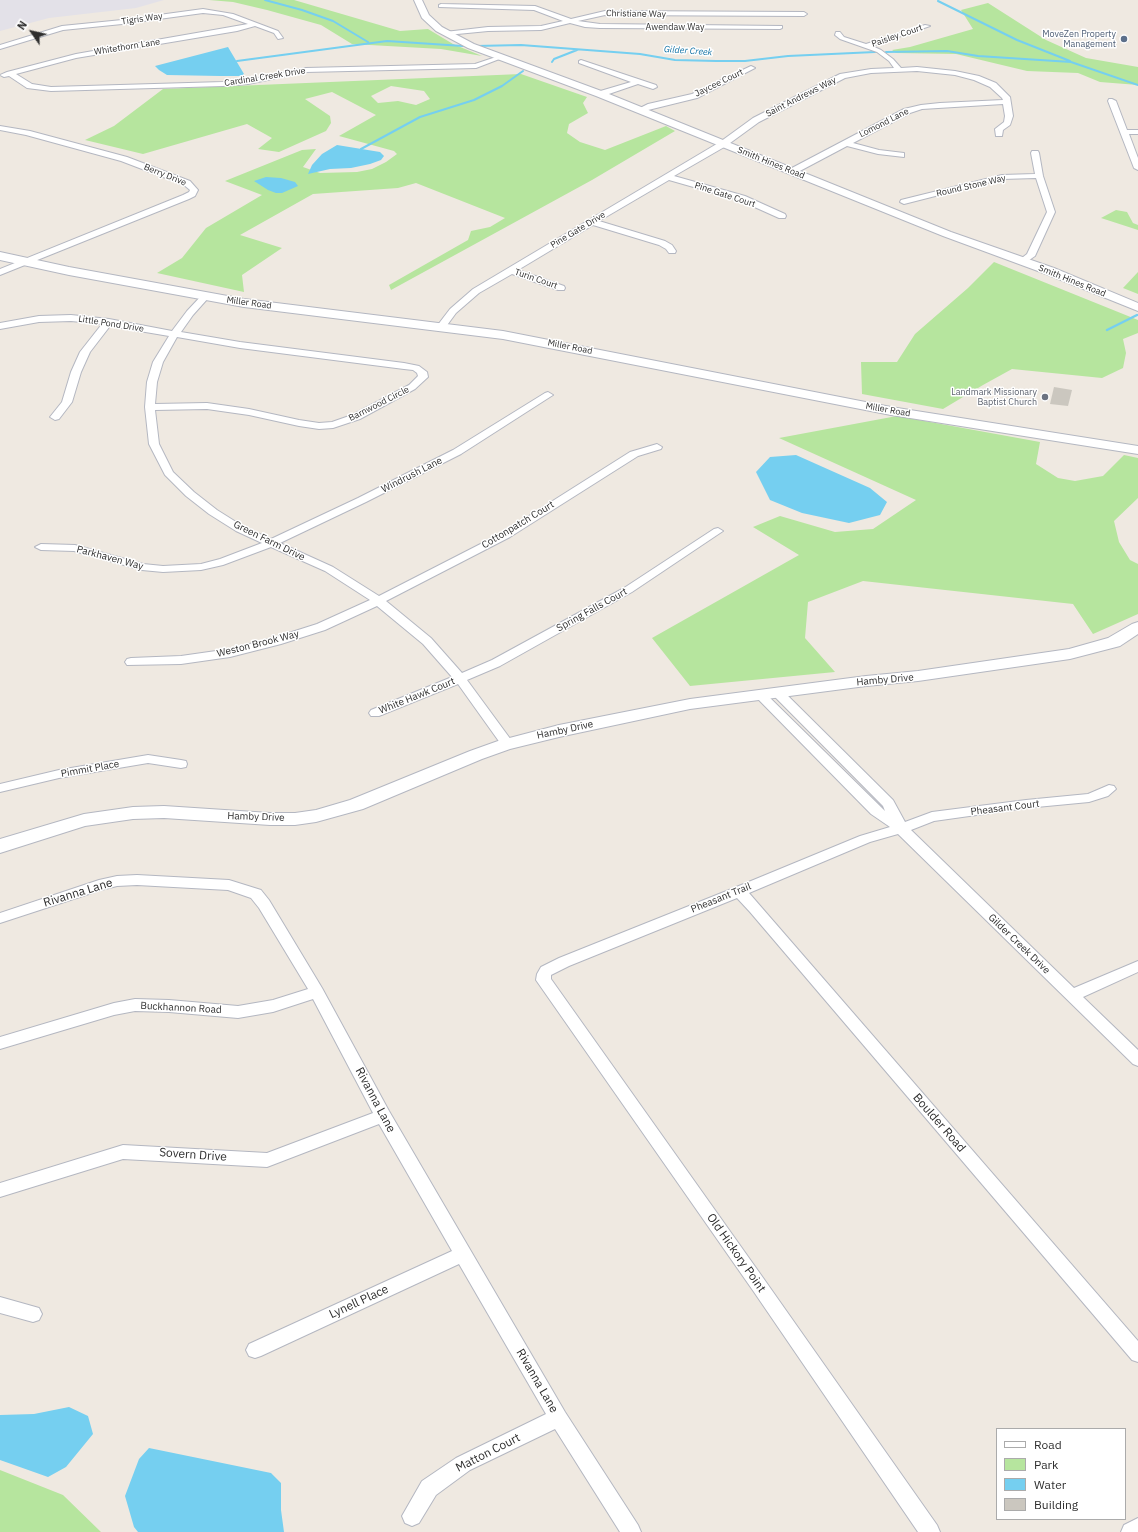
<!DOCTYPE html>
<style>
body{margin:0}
#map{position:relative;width:1138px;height:1532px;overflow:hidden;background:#efe9e1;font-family:"IBM Plex Sans",sans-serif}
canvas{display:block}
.legend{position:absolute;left:996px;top:1428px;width:130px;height:92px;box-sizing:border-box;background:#fff;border:1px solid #ababab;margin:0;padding:5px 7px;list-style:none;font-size:12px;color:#2e2e2e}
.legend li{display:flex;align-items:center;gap:8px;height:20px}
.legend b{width:20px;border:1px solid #ababab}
.north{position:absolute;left:12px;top:12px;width:40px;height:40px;-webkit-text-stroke:3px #fff;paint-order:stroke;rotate:304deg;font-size:11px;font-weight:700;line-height:16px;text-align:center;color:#2e2e2e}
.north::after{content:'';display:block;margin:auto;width:14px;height:18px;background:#2e2e2e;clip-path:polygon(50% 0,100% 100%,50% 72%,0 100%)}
</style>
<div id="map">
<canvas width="1138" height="1532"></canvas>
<ul class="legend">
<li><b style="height:5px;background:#fff"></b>Road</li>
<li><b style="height:11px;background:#b6e59e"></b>Park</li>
<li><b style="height:11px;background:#75cff0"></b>Water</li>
<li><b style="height:11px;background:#cbc7bf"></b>Building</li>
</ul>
<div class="north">N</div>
</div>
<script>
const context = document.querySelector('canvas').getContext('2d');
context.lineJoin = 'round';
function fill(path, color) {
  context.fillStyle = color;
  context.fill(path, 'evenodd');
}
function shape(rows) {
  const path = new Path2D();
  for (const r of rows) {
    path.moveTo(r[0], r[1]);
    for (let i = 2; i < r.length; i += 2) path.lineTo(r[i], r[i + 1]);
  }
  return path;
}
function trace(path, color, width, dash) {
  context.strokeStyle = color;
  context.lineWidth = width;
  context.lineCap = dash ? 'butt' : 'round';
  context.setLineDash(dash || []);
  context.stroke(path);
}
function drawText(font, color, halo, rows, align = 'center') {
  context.font = font + ' "IBM Plex Sans",sans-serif';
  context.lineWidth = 3;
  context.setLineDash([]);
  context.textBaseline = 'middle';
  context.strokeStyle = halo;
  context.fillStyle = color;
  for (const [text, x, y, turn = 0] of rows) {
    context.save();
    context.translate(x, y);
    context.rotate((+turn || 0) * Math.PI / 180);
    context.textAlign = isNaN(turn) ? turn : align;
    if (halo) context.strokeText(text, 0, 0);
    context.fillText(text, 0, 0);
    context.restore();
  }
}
fill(shape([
 [0,0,164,0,136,8,49,18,0,31]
]), '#e3e1e8');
fill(shape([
 [209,0,294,0,400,31,428,29,453,44,482,56,441,49,352,44,321,25,267,10,233,2],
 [988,3,1046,40,1086,58,1138,67,1138,85,1100,82,1078,73,1027,71,956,54,896,53,892,50,910,47,973,29,961,10],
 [521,74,587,97,583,103,588,113,569,124,567,133,580,142,605,150,666,126,675,131,592,180,391,290,389,285,468,240,471,231,490,227,505,218,416,183,398,188,313,194,240,235,282,248,242,275,244,292,157,273,182,258,206,228,262,195,225,181,302,150,316,149,303,167,320,173,357,172,372,169,386,162,397,154,394,151,339,136,376,115,332,92,305,99,330,116,331,123,326,131,279,152,258,149,272,138,247,124,143,154,85,140,114,126,163,89],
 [391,86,424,91,430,99,416,105,398,101,378,103,371,96],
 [1116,210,1127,212,1133,223,1138,225,1138,230,1101,218],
 [994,262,1138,320,1138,333,1123,339,1126,353,1123,368,1102,378,1012,369,983,385,943,409,862,394,861,362,897,362,915,334,968,288],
 [1138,272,1138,294,1123,288],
 [897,416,1040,442,1036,464,1058,478,1075,481,1103,476,1124,455,1138,458,1138,498,1114,521,1119,542,1130,560,1138,564,1138,614,1093,634,1073,604,863,581,808,602,805,638,835,672,690,686,652,638,799,555,753,527,780,516,835,532,873,529,916,500,779,438],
 [0,1470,63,1495,101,1532,0,1532]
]), '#b6e59e');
fill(shape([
 [228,47,244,74,241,76,220,76,167,75,159,70,155,66],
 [337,145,380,152,384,156,381,160,370,164,351,168,330,169,308,174,312,165,322,154],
 [266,177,281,178,295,182,298,186,282,193,276,193,268,190,254,181],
 [796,455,870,488,887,502,880,515,849,523,802,513,770,500,756,472,770,457],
 [69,1407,88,1416,93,1434,66,1467,48,1477,0,1460,0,1415,34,1414],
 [149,1448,271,1473,281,1483,281,1510,284,1532,138,1532,134,1527,125,1496,139,1459]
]), '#75cff0');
trace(shape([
 [265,0,302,10,333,21,368,42],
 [938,1,1017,40,1070,61],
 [476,46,521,45,640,54,675,60,716,61,745,61,788,56,875,52],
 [886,52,947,51,978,56,1071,62,1138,85],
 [237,61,387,41,463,46],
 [552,62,554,59,577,50],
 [361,149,420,117,474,100,502,86,523,71]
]), '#75cff0', 2);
trace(shape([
 [1107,330,1137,315]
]), '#75cff0', 2.5);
fill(shape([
 [1054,387,1072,390,1068,406,1050,404]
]), '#cbc7bf');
const street = shape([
 [441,4,535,6,571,19,605,11,804,12,807,14,804,16,605,15,578,21,600,24,782,26,782,28,780,29,600,28,585,27,570,23,541,30,488,31,447,35,444,33,445,32,488,27,541,26,563,21,534,10,439,7,439,5,441,4],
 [203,9,233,14,278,31,283,38,278,39,274,33,255,26,237,31,76,58,16,74,32,84,51,87,223,82,248,80,306,68,475,64,499,56,502,58,476,68,306,72,248,84,223,86,51,91,27,88,9,76,4,77,0,75,7,72,76,54,248,24,223,15,203,13,122,24,63,30,0,49,0,45,62,26,122,20,203,9],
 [925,25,930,26,872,46,881,50,893,59,901,68,917,67,955,71,979,76,996,83,1010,97,1013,116,1010,125,1003,130,1002,136,996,136,995,129,1004,122,1005,116,1003,104,922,109,910,113,853,143,879,150,904,153,904,157,878,154,847,146,796,173,790,173,790,169,904,109,921,105,940,103,1003,100,1002,98,990,87,974,80,955,75,917,71,871,73,845,78,759,122,726,146,674,176,745,196,785,214,786,216,785,218,779,218,739,200,669,180,599,221,665,241,672,245,676,251,675,253,669,253,666,249,659,245,593,225,518,270,564,286,565,288,564,290,558,290,512,274,479,293,456,313,445,328,442,329,437,326,450,309,473,289,720,142,753,118,840,74,871,69,894,68,889,61,877,52,840,39,835,35,836,32,840,32,844,37,866,44,925,25],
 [581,60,656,85,657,87,653,89,638,84,603,96,597,96,597,92,631,82,579,63,579,61,581,60],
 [751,66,755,68,753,69,697,98,640,112,636,110,648,104,692,94,751,66],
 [1109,99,1112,99,1116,101,1127,130,1138,130,1138,134,1129,134,1138,158,1138,170,1134,168,1108,101,1109,99],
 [0,126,30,131,127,157,190,181,198,190,195,196,189,199,0,275,0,269,183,195,189,192,190,190,184,185,121,161,26,135,0,130,0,126],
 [1032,151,1038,151,1039,153,1043,176,1055,212,1035,256,1025,263,1019,263,1018,261,1027,254,1047,212,1036,178,1002,179,904,204,900,202,901,200,1002,175,1035,174,1031,153,1032,151],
 [206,293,210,296,193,315,181,332,240,342,404,363,419,366,427,372,428,377,415,389,360,419,333,428,319,429,299,426,249,415,207,409,155,410,159,444,173,472,194,492,217,510,244,527,271,539,358,498,453,450,545,393,548,392,553,395,461,454,366,502,280,543,333,567,379,596,502,533,630,452,657,444,662,447,661,449,638,456,510,537,386,601,431,638,462,673,492,660,624,588,714,529,718,528,723,531,632,592,500,666,467,680,514,744,513,747,508,748,503,747,458,684,379,716,371,716,369,713,371,710,452,677,423,644,377,606,325,630,281,644,230,657,181,664,127,665,125,662,127,659,131,658,181,656,230,649,273,638,317,624,370,600,325,571,271,547,223,565,201,570,163,572,142,570,74,551,41,550,35,547,41,544,75,545,143,564,163,566,201,564,220,559,262,543,236,531,209,514,186,496,165,475,149,444,145,407,147,382,153,362,169,336,110,326,90,352,81,372,72,402,59,419,55,420,50,417,62,402,71,372,80,352,102,324,71,321,39,322,0,329,0,323,39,316,71,315,109,319,172,331,187,311,203,294,206,293],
 [177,337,240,348,404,369,413,370,417,373,418,376,409,385,352,415,332,422,319,423,299,420,249,409,207,403,155,404,157,382,163,362,177,337],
 [777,688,781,689,893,800,905,822,932,812,1026,800,1088,794,1109,785,1114,786,1116,789,1108,796,1089,802,1026,808,934,821,911,830,1074,988,1138,961,1138,972,1083,997,1138,1050,1138,1066,1133,1064,898,834,870,842,749,893,1138,1341,1138,1362,1132,1360,750,912,737,898,569,966,551,975,551,979,766,1282,937,1525,940,1532,918,1532,754,1292,536,980,537,974,541,967,559,958,734,888,860,836,890,827,871,814,753,694,755,691,763,691,885,811,883,806,773,695,771,692,773,689,777,688],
 [148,755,181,760,186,761,187,764,186,767,181,768,148,763,59,778,0,792,0,784,59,770,148,755],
 [137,875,229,880,261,890,269,900,322,988,389,1111,565,1412,638,1525,641,1532,620,1532,555,1429,470,1470,436,1495,419,1523,412,1526,405,1523,402,1516,422,1481,456,1458,546,1414,459,1264,261,1356,255,1358,249,1356,246,1350,249,1344,452,1251,379,1124,267,1167,123,1159,0,1197,0,1183,123,1145,267,1153,373,1113,313,999,273,1012,238,1018,169,1012,135,1011,114,1015,0,1049,0,1037,114,1003,135,999,169,1000,238,1006,273,1000,308,989,259,908,251,898,228,890,137,885,117,886,101,890,0,923,0,913,99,880,117,876,137,875],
 [0,1297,39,1308,42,1314,39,1320,33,1322,0,1313,0,1297],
 [1138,1518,1138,1532,1121,1532,1124,1525,1138,1518]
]);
const secondary = shape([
 [414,0,422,0,429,15,442,27,474,44,604,92,951,232,1054,268,1138,303,1138,311,1046,274,943,236,596,96,468,48,436,31,422,18,414,0],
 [0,252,69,267,244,299,503,331,891,407,1138,446,1138,454,891,415,503,339,244,307,69,275,0,260,0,252],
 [1138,622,1138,634,1120,646,1070,659,918,681,866,686,690,709,559,737,510,749,482,759,363,809,316,822,295,825,270,825,164,818,133,819,85,826,0,853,0,839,84,814,133,807,164,806,270,813,295,813,316,810,350,800,470,751,498,741,559,725,690,699,866,676,918,671,1069,649,1108,638,1132,624,1138,622]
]);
trace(street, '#b4b7c1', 2);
trace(secondary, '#b4b7c1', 2);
fill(street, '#fff');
fill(secondary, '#fff');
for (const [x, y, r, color] of [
 [1124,39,4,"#5c6f8a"],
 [1045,397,4,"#6b7280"]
]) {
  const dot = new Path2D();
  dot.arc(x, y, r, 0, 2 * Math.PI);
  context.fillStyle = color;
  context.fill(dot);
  trace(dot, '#fff', 1.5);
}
drawText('9px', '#2e2e2e', '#fff', [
 ["Christiane Way",636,14,1],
 ["Tigris Way",142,19,-8],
 ["Awendaw Way",675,27],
 ["Paisley Court",897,36,-19],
 ["Whitethorn Lane",127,47,-9],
 ["Cardinal Creek Drive",265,77,-9],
 ["Jaycee Court",719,83,-26],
 ["Saint Andrews Way",801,97,-27],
 ["Lomond Lane",884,123,-27],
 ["Smith Hines Road",771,163,22],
 ["Berry Drive",165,175,22],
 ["Round Stone Way",971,186,-13],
 ["Pine Gate Court",725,195,18],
 ["Pine Gate Drive",578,230,-31],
 ["Turin Court",536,279,19],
 ["Smith Hines Road",1072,281,22],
 ["Miller Road",249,303,8],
 ["Little Pond Drive",111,324,9],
 ["Miller Road",570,347,11],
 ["Barnwood Circle",379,404,-27],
 ["Miller Road",888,410,10]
]);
drawText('9px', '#4e5e75', '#fff', [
 ["MoveZen Property",1116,34],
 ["Management",1116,44]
], 'right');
drawText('italic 9px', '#0d6fa3', '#fff', [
 ["Gilder Creek",688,51,4]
]);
drawText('9px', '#5b616d', '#fff', [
 ["Landmark Missionary",1037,392],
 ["Baptist Church",1037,402]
], 'right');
drawText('10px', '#2e2e2e', '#fff', [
 ["Windrush Lane",412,475,-27],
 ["Cottonpatch Court",518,525,-31],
 ["Green Farm Drive",269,541,26],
 ["Parkhaven Way",110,558,15],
 ["Spring Falls Court",592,610,-29],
 ["Weston Brook Way",258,644,-14],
 ["Hamby Drive",885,680,-5],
 ["White Hawk Court",417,696,-22],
 ["Hamby Drive",565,730,-12],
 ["Pimmit Place",90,769,-10],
 ["Pheasant Court",1005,808,-7],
 ["Hamby Drive",256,817,2],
 ["Pheasant Trail",721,898,-22],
 ["Gilder Creek Drive",1019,944,44],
 ["Buckhannon Road",181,1008,3]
]);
drawText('12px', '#2e2e2e', '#fff', [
 ["Rivanna Lane",78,893,-17],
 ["Rivanna Lane",375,1100,62],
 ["Boulder Road",939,1123,49],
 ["Sovern Drive",193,1155,4],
 ["Old Hickory Point",736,1253,55],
 ["Lynell Place",359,1302,-25],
 ["Rivanna Lane",537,1381,60],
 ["Matton Court",488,1453,-27]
]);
</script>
